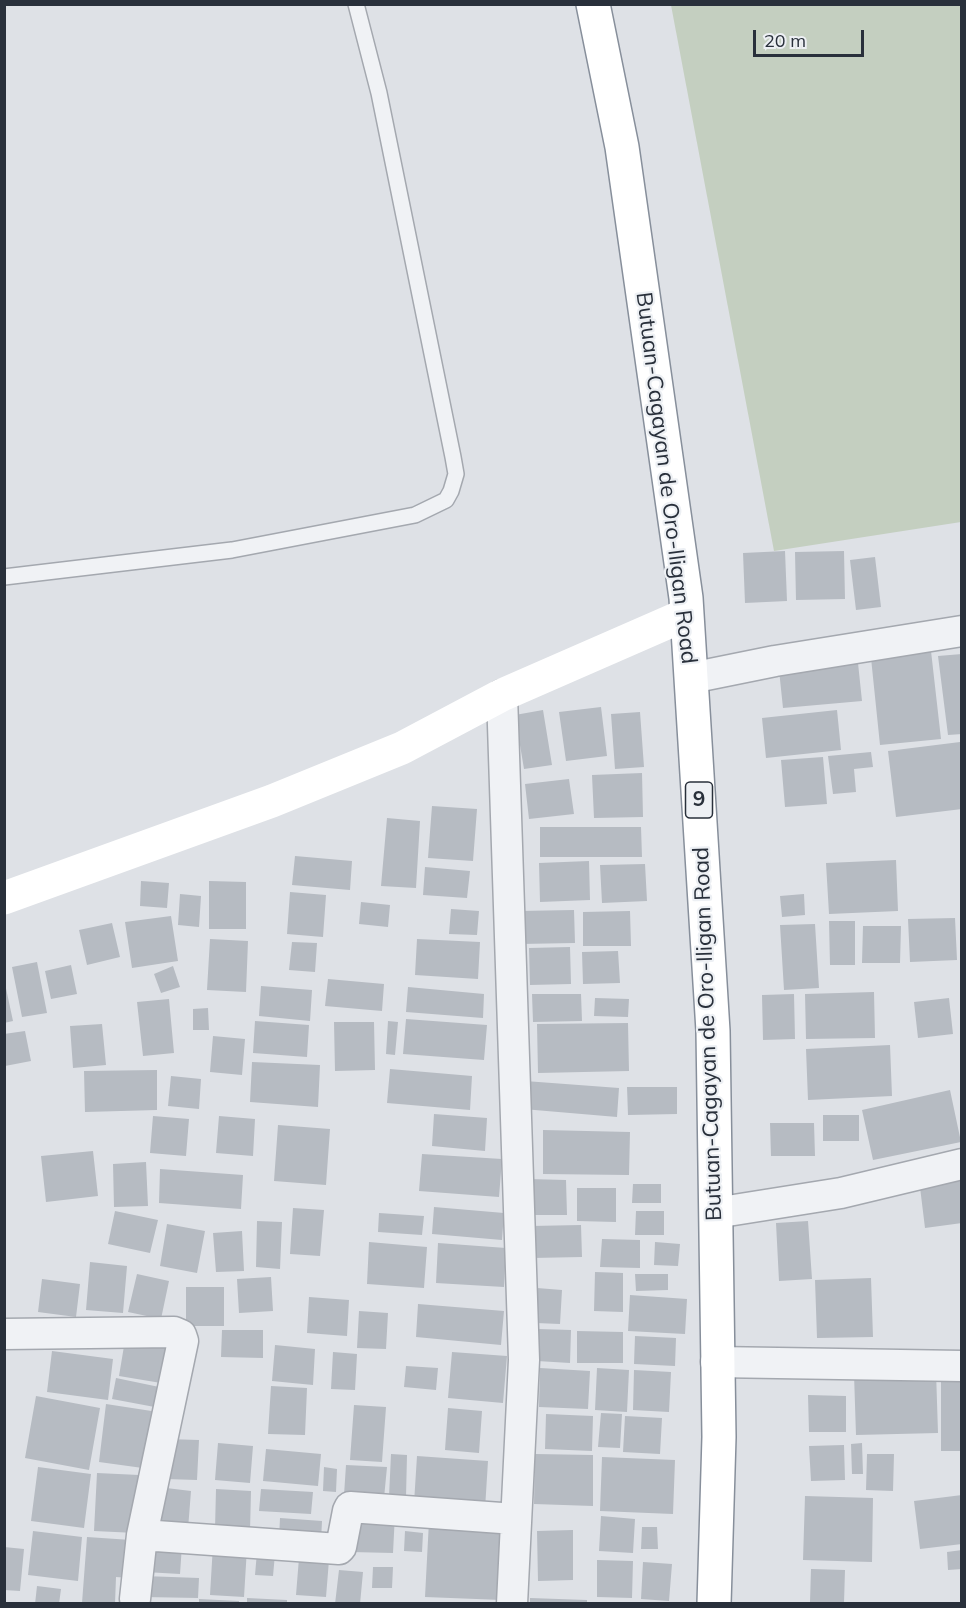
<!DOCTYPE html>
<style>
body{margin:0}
#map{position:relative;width:966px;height:1608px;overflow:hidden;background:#dee1e6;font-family:Mulish,sans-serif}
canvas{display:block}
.frame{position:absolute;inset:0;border:6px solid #29303b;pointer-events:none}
.scale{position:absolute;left:753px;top:30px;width:111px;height:27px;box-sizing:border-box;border:3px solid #29303b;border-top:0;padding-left:8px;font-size:18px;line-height:21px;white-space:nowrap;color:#29303b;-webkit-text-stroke:4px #edf0f4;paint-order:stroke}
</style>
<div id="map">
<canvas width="966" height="1608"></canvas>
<div class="frame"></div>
<div class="scale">20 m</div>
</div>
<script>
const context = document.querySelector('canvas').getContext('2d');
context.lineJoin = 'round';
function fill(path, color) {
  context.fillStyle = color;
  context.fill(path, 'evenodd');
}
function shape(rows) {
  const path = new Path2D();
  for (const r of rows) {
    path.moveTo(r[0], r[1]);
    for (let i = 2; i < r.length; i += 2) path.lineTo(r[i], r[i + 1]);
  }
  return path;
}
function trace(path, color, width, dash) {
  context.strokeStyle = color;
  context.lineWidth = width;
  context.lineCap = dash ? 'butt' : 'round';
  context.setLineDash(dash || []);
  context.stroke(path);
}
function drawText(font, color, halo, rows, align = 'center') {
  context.font = font + ' Mulish,sans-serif';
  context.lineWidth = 4.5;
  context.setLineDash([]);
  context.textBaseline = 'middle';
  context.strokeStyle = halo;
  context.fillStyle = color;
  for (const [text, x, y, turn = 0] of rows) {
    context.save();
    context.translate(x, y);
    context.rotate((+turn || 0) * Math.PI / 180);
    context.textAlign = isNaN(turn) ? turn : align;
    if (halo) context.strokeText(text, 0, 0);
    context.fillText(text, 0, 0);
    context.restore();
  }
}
fill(shape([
 [671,5,961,5,961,522,774,551]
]), '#c4cfc0');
fill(shape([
 [785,551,787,601,745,603,743,553],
 [844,551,845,599,796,600,795,552],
 [875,557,881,607,856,610,850,560],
 [931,651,941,739,880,745,871,658],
 [962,654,962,734,948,735,938,656],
 [858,663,862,701,783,708,779,670],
 [601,707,607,756,566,761,559,712],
 [543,710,552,765,524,769,515,715],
 [837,710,841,750,766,758,762,718],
 [640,712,644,767,615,769,611,714],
 [960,742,962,809,896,817,888,751],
 [871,752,873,767,854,769,856,792,833,794,828,756],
 [823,757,827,804,785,807,781,760],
 [642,773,643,817,594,818,592,775],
 [569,779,574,814,529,819,525,784],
 [432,806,477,809,473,861,428,858],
 [387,818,420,821,416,888,381,886],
 [540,827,641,827,642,857,540,857],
 [295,856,352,861,350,890,292,885],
 [896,860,898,911,829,914,826,863],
 [589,861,590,900,540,902,539,863],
 [645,864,647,901,602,903,600,865],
 [425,867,470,871,467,898,423,895],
 [141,881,169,883,167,908,140,906],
 [209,881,246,882,246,929,209,929],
 [290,892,326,895,323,937,287,934],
 [180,894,201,896,199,927,178,925],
 [804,894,805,915,782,917,780,896],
 [361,902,390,905,388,927,359,924],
 [451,909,479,911,477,935,449,934],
 [574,910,575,943,520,944,519,911],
 [630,911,631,946,583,946,583,912],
 [171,916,178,961,132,968,125,922],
 [955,918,957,960,910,962,908,919],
 [829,921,855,921,855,965,830,965],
 [112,923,120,957,87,965,79,930],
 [815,924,819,988,784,990,780,925],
 [863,926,901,926,900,963,862,963],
 [210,939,248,941,246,992,207,990],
 [417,939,480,942,478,979,415,975],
 [292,942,317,943,315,972,289,970],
 [570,947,571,984,530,985,529,948],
 [618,951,620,983,583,984,582,952],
 [37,962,47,1013,22,1017,12,967],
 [71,965,77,994,51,999,45,971],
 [173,966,180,987,161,993,154,974],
 [4,979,13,1021,4,1023],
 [328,979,384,984,382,1011,325,1006],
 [261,986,312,990,310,1021,259,1016],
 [408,987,484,994,483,1018,406,1012],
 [874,992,875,1038,806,1039,805,994],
 [532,994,581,994,582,1021,533,1022],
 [794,994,795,1039,763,1040,762,995],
 [595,998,629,999,628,1017,594,1016],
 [949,998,953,1034,918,1038,914,1002],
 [169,999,174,1053,143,1056,137,1002],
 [208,1008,209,1030,193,1030,193,1009],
 [406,1019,487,1025,484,1060,403,1054],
 [255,1021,309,1025,307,1057,253,1053],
 [388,1021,398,1022,395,1055,386,1054],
 [334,1022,374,1022,375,1070,335,1071],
 [628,1023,629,1071,538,1073,537,1024],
 [102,1024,106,1065,73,1068,70,1026],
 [25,1031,31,1061,5,1066,4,1034],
 [213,1036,245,1039,242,1075,210,1072],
 [890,1045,892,1096,808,1100,806,1049],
 [252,1062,320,1065,318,1107,250,1102],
 [390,1069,472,1076,470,1110,387,1103],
 [157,1070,157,1110,85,1112,84,1071],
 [171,1076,201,1079,199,1109,168,1106],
 [525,1081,619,1088,617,1117,523,1109],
 [627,1087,677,1087,677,1114,628,1115],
 [950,1090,961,1142,873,1160,862,1110],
 [434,1114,487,1118,485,1151,432,1146],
 [823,1115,859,1115,859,1141,823,1141],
 [153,1116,189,1119,186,1156,150,1153],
 [219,1116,255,1119,253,1156,216,1153],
 [770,1123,814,1123,815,1156,771,1156],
 [278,1125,330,1129,326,1185,274,1181],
 [543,1130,630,1132,629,1175,543,1174],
 [93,1151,98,1196,46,1202,41,1156],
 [422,1154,502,1159,499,1197,419,1191],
 [146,1162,148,1206,114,1207,113,1164],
 [160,1169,243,1175,241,1209,159,1203],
 [962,1174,962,1223,925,1228,919,1179],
 [528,1179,566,1180,567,1215,528,1215],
 [633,1184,661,1184,661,1203,632,1203],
 [577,1188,616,1188,616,1222,577,1221],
 [434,1207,504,1213,502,1240,432,1234],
 [293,1208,324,1210,320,1256,290,1254],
 [115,1211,158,1220,150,1253,108,1244],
 [636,1211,664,1211,664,1235,635,1235],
 [379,1213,424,1216,422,1235,378,1232],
 [257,1221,282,1222,280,1269,256,1267],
 [808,1221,812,1279,779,1281,776,1223],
 [167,1224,205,1231,197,1273,160,1266],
 [581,1225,582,1257,532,1258,531,1226],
 [242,1231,244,1271,216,1272,213,1233],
 [602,1239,640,1240,640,1268,600,1267],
 [369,1242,427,1247,424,1288,367,1284],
 [655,1242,680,1244,678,1266,654,1265],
 [438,1243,506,1248,504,1287,436,1283],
 [90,1262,127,1266,123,1313,86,1310],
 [595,1272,623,1273,623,1312,594,1311],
 [137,1274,169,1281,161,1319,128,1312],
 [635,1274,668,1274,668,1290,636,1291],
 [271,1277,273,1311,239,1313,237,1279],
 [871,1278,873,1337,817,1338,815,1280],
 [42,1279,80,1284,76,1317,38,1312],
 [186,1287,224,1287,224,1326,186,1326],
 [537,1288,562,1290,560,1324,536,1323],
 [630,1295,687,1299,685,1334,628,1331],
 [309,1297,349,1300,347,1336,307,1333],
 [418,1304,504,1311,501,1345,416,1337],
 [359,1311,388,1313,386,1349,357,1348],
 [538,1329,571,1330,570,1363,537,1361],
 [222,1330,263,1330,263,1358,221,1357],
 [577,1331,623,1332,623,1363,577,1363],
 [635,1336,676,1338,675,1366,634,1364],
 [125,1340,173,1348,167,1384,119,1376],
 [275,1345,315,1349,313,1385,272,1381],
 [52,1351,113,1359,108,1400,47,1392],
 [333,1352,357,1354,355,1390,331,1389],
 [452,1352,507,1356,503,1403,448,1398],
 [406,1366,438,1368,436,1390,404,1387],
 [540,1368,590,1371,588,1409,539,1407],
 [597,1368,629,1370,627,1412,595,1410],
 [634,1370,671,1372,669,1412,633,1410],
 [936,1371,938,1433,856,1435,854,1374],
 [116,1378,164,1388,160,1408,112,1399],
 [941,1378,962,1378,962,1451,941,1451],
 [271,1386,307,1388,305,1435,268,1434],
 [808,1395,846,1396,846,1432,809,1432],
 [36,1396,100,1408,89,1470,25,1458],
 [106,1404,158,1412,150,1469,99,1462],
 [354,1405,386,1407,382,1462,350,1460],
 [448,1408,482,1411,479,1453,445,1450],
 [601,1413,622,1414,620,1448,598,1447],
 [546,1414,593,1416,592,1451,545,1449],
 [625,1416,662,1418,660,1454,623,1452],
 [167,1439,199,1440,197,1480,166,1479],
 [218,1443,253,1446,250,1483,215,1480],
 [862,1443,863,1474,852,1474,851,1444],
 [844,1445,845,1480,811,1481,809,1446],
 [266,1449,321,1454,318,1486,263,1481],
 [391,1454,407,1455,406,1497,389,1497],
 [535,1454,593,1455,593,1506,534,1504],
 [867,1454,894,1454,893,1491,866,1490],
 [417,1456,488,1461,485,1509,414,1503],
 [602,1457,675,1460,673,1514,600,1511],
 [346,1465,387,1467,384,1498,344,1495],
 [38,1467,91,1474,84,1528,31,1521],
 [324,1467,337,1469,336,1492,323,1491],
 [97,1473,139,1475,136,1533,94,1531],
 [158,1487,191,1491,188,1529,154,1526],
 [216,1489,251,1491,250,1531,215,1529],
 [261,1489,313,1492,311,1514,259,1511],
 [962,1495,962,1544,920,1549,914,1501],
 [805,1496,873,1498,872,1562,803,1560],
 [352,1512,395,1514,393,1553,351,1552],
 [601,1516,635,1519,633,1553,599,1551],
 [280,1518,322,1521,321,1541,279,1539],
 [429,1521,506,1525,502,1600,425,1597],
 [642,1527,657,1527,658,1549,641,1549],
 [573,1530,573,1580,538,1581,537,1531],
 [33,1531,82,1537,78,1581,28,1575],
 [405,1531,423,1533,422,1552,404,1551],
 [87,1537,131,1540,129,1578,116,1577,115,1604,82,1603],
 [147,1543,182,1545,180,1574,145,1572],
 [213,1545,247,1548,244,1597,210,1595],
 [4,1547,24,1549,20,1591,4,1590],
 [962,1550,962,1569,948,1570,947,1552],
 [257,1552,275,1554,273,1576,255,1575],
 [299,1558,329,1560,326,1597,296,1595],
 [597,1560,633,1561,632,1598,597,1597],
 [643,1562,672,1564,669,1601,641,1599],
 [373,1567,393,1567,392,1588,372,1588],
 [811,1569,845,1570,844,1603,810,1602],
 [339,1570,363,1572,360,1604,335,1604],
 [144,1576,199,1578,198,1598,144,1597],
 [37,1586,61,1589,59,1604,35,1604],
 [247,1598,287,1600,287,1604,247,1604],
 [530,1598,587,1600,587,1604,530,1604],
 [199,1599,239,1601,239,1604,199,1604]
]), '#b6bbc2');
const lane = shape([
 [4,577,232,550,415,515,446,500,451,491,456,474,453,457,379,93,356,4]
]);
const street = shape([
 [691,678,775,661,962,631],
 [502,695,524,1360,512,1604],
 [715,1213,841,1193,962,1164],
 [4,1334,174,1332,181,1335,183,1341,142,1535,135,1599],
 [716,1362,962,1366],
 [142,1535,339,1549,341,1547,348,1511,350,1507,515,1519]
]);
const highway = shape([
 [593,4,622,147,686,598,713,1031,719,1437,714,1604]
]);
trace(lane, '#a4a8af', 18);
trace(street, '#a4a8af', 33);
trace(highway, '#878f9b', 36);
trace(lane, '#f0f2f5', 15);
trace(street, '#f0f2f5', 30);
trace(shape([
 [4,898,272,801,402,748,502,695,685,615]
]), '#fff', 33);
trace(highway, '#fff', 33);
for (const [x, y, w] of [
 [699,800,27]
]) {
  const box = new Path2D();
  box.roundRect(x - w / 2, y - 18, w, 36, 4.5);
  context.fillStyle = '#edf0f4';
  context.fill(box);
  trace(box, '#29303b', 1.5);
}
drawText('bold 21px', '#29303b', null, [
 ["9",699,800]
]);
drawText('22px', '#29303b', '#edf0f4', [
 ["Butuan-Cagayan de Oro-Iligan Road",666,478,83],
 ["Butuan-Cagayan de Oro-Iligan Road",708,1034,-92]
]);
</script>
